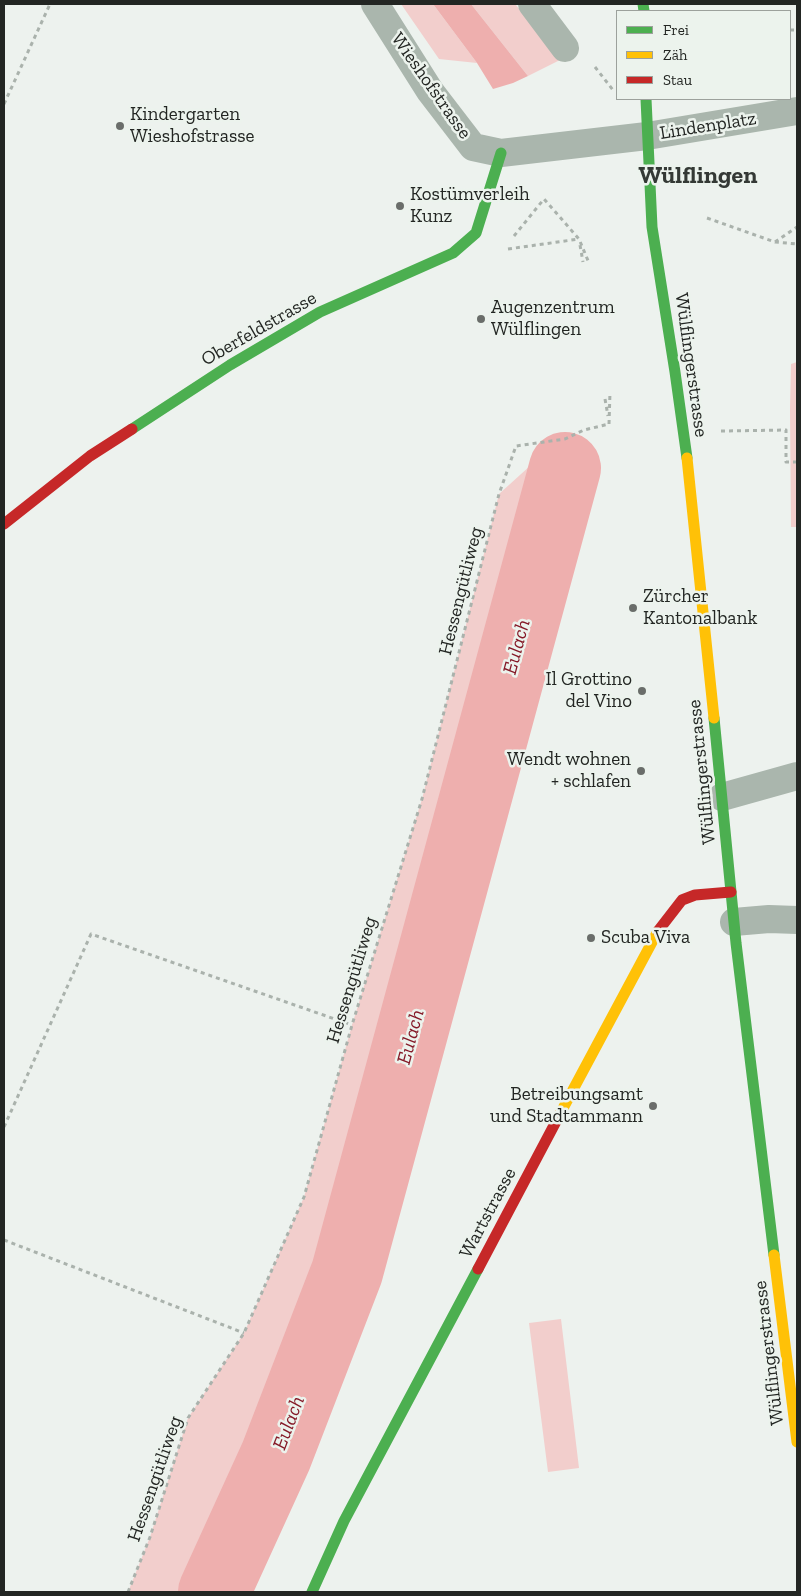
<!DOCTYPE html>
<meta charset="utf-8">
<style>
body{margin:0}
#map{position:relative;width:801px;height:1596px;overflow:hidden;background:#edf2ee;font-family:"Zilla Slab",serif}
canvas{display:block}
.frame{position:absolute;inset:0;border:5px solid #232623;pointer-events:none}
.legend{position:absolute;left:616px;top:10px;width:175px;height:90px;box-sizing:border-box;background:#ecf3ed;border:1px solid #9ca19c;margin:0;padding:6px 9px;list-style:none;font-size:15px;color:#232623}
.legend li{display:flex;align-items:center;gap:10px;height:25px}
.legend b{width:25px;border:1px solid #9ca19c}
</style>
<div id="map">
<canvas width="801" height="1596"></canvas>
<div class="frame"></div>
<ul class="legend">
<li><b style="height:6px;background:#4caf50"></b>Frei</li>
<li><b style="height:6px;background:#ffc107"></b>Zäh</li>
<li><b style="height:6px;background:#c62828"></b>Stau</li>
</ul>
</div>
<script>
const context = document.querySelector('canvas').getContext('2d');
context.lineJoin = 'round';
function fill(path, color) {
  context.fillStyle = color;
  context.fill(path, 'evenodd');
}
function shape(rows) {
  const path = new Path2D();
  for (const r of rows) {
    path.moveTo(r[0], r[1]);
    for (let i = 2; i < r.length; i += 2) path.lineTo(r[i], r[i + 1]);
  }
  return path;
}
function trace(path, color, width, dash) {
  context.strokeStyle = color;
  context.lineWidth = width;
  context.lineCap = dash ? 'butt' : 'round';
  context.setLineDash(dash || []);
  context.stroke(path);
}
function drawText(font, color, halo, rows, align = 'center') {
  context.font = font + ' "Zilla Slab",serif';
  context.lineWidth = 5;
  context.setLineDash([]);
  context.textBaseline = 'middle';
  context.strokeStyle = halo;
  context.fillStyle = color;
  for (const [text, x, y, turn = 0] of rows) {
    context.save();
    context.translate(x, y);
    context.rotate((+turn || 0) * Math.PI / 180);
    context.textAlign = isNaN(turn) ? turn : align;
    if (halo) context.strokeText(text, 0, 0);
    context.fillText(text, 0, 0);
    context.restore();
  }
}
fill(shape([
 [401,4,433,4,477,63,439,59],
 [471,4,515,4,562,59,528,76],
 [797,362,797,529,796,527,791,527,790,409,791,364],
 [531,465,551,468,462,795,312,1318,195,1592,128,1592,150,1537,188,1418,244,1333,304,1197,352,1025,422,799,499,494],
 [561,1319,579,1468,548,1472,529,1323]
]), '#f2cecc');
fill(shape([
 [433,4,471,4,528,76,513,83,493,89,477,63]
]), '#eeafae');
trace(shape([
 [214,1592,276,1456,347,1272,565,468]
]), '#eeafae', 72);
trace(shape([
 [790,30,797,30],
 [595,67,613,90],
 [4,104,50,4],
 [707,218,775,242,797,244],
 [514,236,544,199,579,239,589,263],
 [775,242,797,227],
 [580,245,583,262],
 [508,249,579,239],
 [605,399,608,416],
 [609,424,610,392],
 [721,431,786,430,786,462,797,462],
 [4,1127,91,934,352,1025],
 [4,1240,244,1333],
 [128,1592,150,1537,188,1418,244,1333,304,1197,352,1025,422,799,499,494,516,446,565,439,584,430,609,424]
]), '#aab2ac', 3, [4, 4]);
trace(shape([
 [375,4,430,91,473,147,501,153,647,136,797,111],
 [532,4,565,48],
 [722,797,797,776],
 [734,922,769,919,797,920]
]), '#aab6ad', 28);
trace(shape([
 [643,4,644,11],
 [646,99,652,227,675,372,687,458],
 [132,429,230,365,320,312,453,253,476,233,501,153],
 [714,718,736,943,774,1255],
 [312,1592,344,1521,478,1269]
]), '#4caf50', 11);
trace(shape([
 [687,458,714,718],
 [560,1114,658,931],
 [774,1255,797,1442]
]), '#ffc107', 11);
trace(shape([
 [4,524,90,456,132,429],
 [658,931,682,900,695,895,731,892],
 [478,1269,560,1114]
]), '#c62828', 11);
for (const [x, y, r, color] of [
 [120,126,5,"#6a6d6a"],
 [400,206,5,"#6a6d6a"],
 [481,319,5,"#6a6d6a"],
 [633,608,5,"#6a6d6a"],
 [642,691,5,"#6a6d6a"],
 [641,771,5,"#6a6d6a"],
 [591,938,5,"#6a6d6a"],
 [653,1106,5,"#6a6d6a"]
]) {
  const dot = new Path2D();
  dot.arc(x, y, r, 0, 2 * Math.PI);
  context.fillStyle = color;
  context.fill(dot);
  trace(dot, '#ecf3ed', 2);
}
drawText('19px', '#232623', '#ecf3ed', [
 ["Wieshofstrasse",431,86,55],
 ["Lindenplatz",708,126,-9],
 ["Oberfeldstrasse",259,329,-30],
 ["Wülflingerstrasse",691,365,82],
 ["Hessengütliweg",461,591,-76],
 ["Wülflingerstrasse",702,772,-96],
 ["Hessengütliweg",352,980,-73],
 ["Wartstrasse",488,1213,-62],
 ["Wülflingerstrasse",769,1353,-97],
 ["Hessengütliweg",155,1479,-71]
]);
drawText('19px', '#232623', '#ecf3ed', [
 ["Kindergarten",130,115],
 ["Wieshofstrasse",130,137],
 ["Kostümverleih",410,195],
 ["Kunz",410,217],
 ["Augenzentrum",491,308],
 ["Wülflingen",491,330],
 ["Zürcher",643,597],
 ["Kantonalbank",643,619],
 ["Il Grottino",632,680,"right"],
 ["del Vino",632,702,"right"],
 ["Wendt wohnen",631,760,"right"],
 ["+ schlafen",631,782,"right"],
 ["Scuba Viva",601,938],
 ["Betreibungsamt",643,1095,"right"],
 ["und Stadtammann",643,1117,"right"]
], 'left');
drawText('italic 20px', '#851927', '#ecf3ed', [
 ["Eulach",517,647,-75],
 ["Eulach",411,1037,-75],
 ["Eulach",289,1423,-69]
]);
drawText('bold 24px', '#343935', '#ecf3ed', [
 ["Wülflingen",698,176]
]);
</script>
